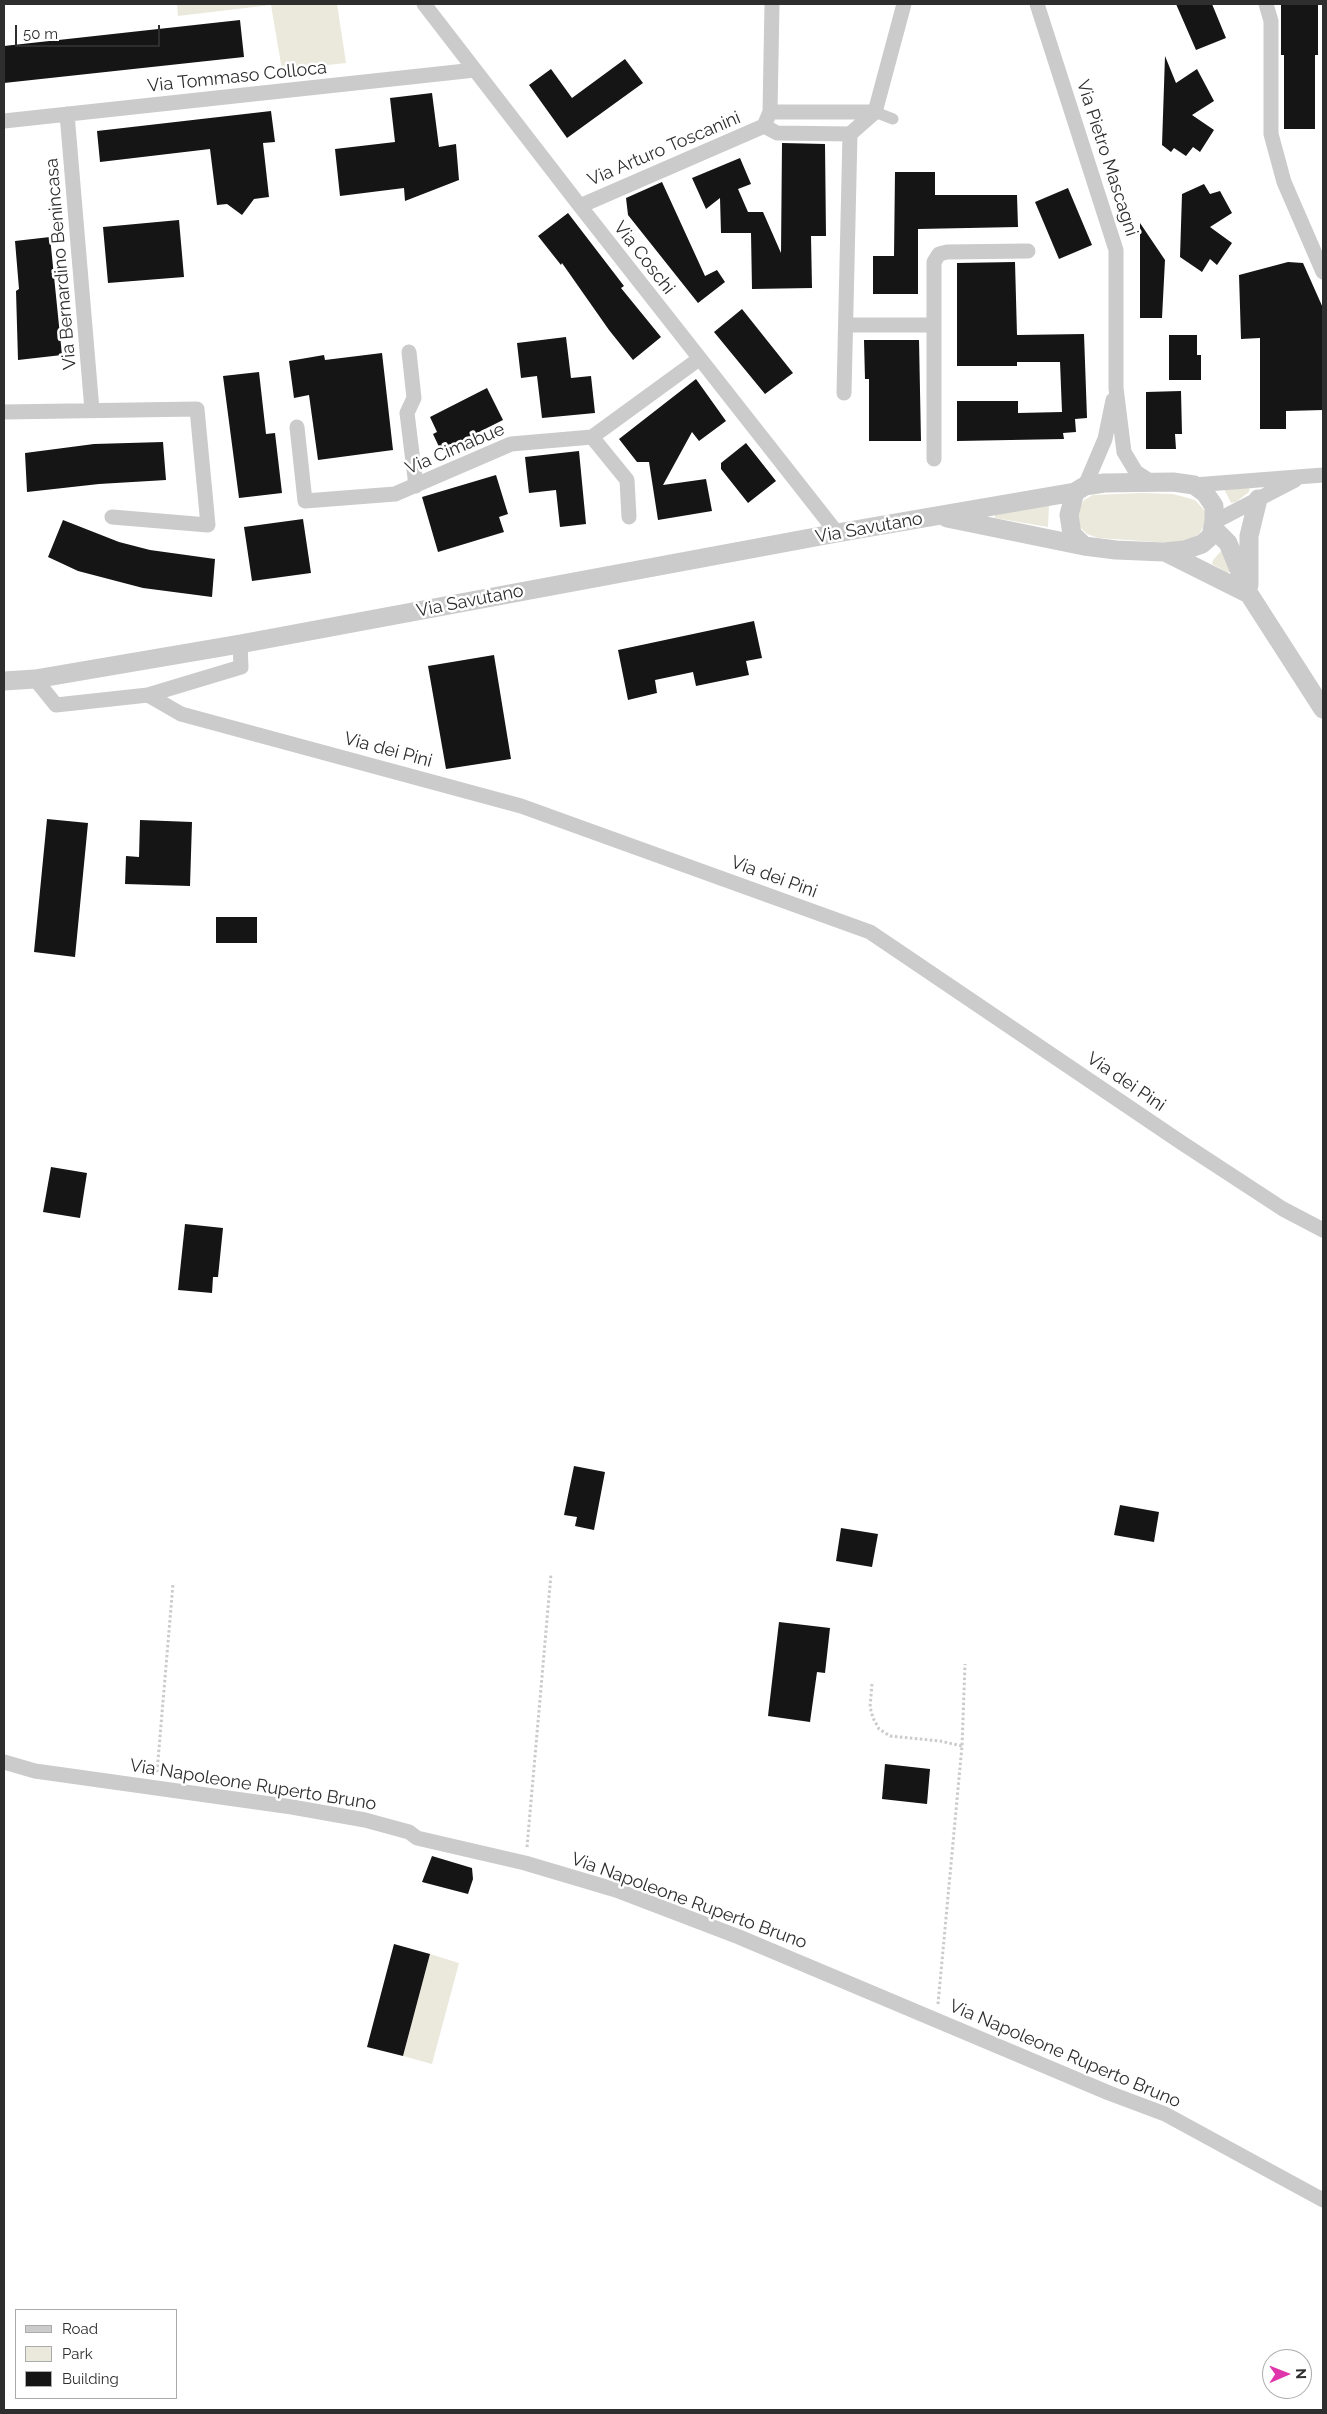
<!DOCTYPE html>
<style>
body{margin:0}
#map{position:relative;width:1327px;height:2414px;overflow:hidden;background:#fff;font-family:Raleway,sans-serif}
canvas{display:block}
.frame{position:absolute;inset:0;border:5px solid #2e2e2e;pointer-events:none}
.legend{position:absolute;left:15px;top:2309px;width:162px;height:90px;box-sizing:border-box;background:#fff;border:1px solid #ababab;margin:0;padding:6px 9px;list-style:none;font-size:15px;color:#2e2e2e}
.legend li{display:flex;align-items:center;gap:10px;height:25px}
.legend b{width:25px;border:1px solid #ababab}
.north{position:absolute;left:1262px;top:2349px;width:50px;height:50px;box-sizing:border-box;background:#fff;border:1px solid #ababab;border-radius:50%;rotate:89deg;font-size:14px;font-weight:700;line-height:20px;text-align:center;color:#2e2e2e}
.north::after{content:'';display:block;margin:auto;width:18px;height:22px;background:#df36ab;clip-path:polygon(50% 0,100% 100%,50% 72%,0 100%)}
.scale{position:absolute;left:15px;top:25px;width:145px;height:22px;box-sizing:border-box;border:2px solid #2e2e2e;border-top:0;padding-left:6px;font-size:15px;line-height:18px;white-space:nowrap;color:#2e2e2e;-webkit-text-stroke:4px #fff;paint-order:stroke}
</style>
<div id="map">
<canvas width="1327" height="2414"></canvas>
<div class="frame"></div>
<ul class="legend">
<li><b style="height:6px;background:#cbcbcb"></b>Road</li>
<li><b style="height:14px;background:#ebe9dc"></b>Park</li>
<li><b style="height:14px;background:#151515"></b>Building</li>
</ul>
<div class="north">N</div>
<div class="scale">50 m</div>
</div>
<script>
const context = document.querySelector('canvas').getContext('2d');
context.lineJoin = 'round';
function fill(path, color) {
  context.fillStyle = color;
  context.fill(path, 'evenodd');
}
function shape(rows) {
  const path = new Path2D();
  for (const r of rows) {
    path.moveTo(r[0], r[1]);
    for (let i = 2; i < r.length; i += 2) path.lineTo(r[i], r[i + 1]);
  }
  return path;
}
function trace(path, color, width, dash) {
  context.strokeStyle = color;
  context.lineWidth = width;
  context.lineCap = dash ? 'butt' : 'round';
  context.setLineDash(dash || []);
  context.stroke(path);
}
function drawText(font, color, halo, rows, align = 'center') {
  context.font = font + ' Raleway,sans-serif';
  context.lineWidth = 5;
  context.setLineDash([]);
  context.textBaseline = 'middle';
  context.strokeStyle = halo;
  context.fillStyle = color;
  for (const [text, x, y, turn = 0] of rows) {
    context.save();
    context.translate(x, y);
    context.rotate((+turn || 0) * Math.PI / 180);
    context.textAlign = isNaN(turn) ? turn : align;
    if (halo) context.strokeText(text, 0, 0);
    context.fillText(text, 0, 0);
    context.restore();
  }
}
fill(shape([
 [177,4,337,4,346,63,282,70,271,5,178,16],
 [1222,485,1250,485,1249,492,1236,502,1231,503],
 [1141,493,1173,494,1195,500,1205,511,1205,524,1199,534,1190,540,1171,543,1098,538,1087,534,1078,525,1077,512,1084,500,1093,495],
 [1049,505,1048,527,995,518,995,514],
 [1222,550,1231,570,1228,573,1212,564,1213,560],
 [430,1954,459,1963,432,2064,403,2056]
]), '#ebe9dc');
fill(shape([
 [1176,4,1212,4,1226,38,1196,50],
 [1281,4,1318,4,1318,55,1315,55,1315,129,1284,129,1284,55,1281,55],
 [240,20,244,57,4,83,4,46],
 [1165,56,1176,83,1197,69,1214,101,1192,115,1214,130,1200,152,1193,147,1186,156,1174,148,1171,152,1162,145],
 [625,59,643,83,567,138,529,85,551,69,572,98],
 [432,93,439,147,456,144,459,180,405,201,404,188,340,196,335,149,395,142,390,98],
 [271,111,275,142,263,143,269,197,254,199,242,215,227,204,217,205,210,149,100,162,97,131],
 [782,143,825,144,826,236,811,236,812,288,752,289,751,233,721,233,720,198,706,209,692,178,740,158,751,184,738,189,748,212,763,212,781,253],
 [895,172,935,172,935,195,1017,195,1018,227,918,229,918,294,873,294,873,256,894,256],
 [662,182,705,276,717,270,725,282,698,303,628,215,626,198],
 [1204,184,1210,194,1220,191,1232,213,1210,227,1232,243,1217,265,1210,259,1202,272,1180,257,1182,194],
 [1068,188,1092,245,1059,259,1035,202],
 [568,213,624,286,621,288,661,337,633,360,609,330,562,263,561,265,538,236],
 [179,220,184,277,108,283,103,227],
 [1140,223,1165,260,1162,318,1140,318],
 [50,237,62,355,18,360,16,291,19,289,15,241],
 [1015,262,1017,335,1084,334,1087,418,1075,419,1076,432,1063,433,1064,439,957,441,957,401,1018,401,1018,413,1062,412,1060,362,1017,362,1017,366,957,366,957,263],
 [1288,262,1303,263,1323,308,1323,410,1286,411,1286,429,1260,429,1260,338,1241,339,1239,275],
 [742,309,793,373,765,394,714,332],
 [1169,335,1197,335,1197,355,1201,355,1201,380,1169,380],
 [566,337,571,378,591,376,595,413,542,418,537,376,521,378,517,343],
 [864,340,919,340,921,441,869,441,869,379,865,379],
 [382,353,393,450,318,460,309,395,294,398,289,361,324,355,325,360],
 [259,372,266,434,275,433,282,493,239,498,223,376],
 [696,379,726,421,699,441,692,432,663,485,706,479,712,511,658,520,649,462,637,462,619,439],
 [487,388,503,420,441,451,433,434,437,432,430,417],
 [1181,391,1182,434,1175,434,1176,449,1146,449,1146,392],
 [163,442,166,480,99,484,27,492,25,453,94,444],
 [746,443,776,481,748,503,721,469,721,463],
 [579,451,586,524,560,527,556,490,529,493,525,457],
 [496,475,508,514,499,517,504,532,438,552,422,497],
 [303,519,311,573,252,581,244,527],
 [63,520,119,542,150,550,215,559,212,597,143,588,78,571,48,557],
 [754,621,762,658,746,661,749,675,696,686,693,672,655,680,657,693,628,700,618,650],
 [494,655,511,759,446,769,428,666],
 [47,819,88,823,75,957,34,952],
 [140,820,192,822,190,886,125,884,126,856,139,857],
 [216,917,257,917,257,943,216,943],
 [51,1167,87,1173,80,1218,43,1212],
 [185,1224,223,1228,218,1277,213,1277,212,1293,178,1290],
 [574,1466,605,1472,594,1530,575,1526,577,1517,564,1515],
 [1120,1505,1159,1512,1154,1542,1114,1535],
 [841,1528,878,1534,872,1567,836,1561],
 [779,1622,830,1628,825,1673,817,1672,810,1722,768,1716],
 [885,1764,930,1769,927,1804,882,1799],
 [432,1856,472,1868,473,1879,468,1894,422,1882],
 [394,1944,430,1954,403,2056,367,2047]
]), '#151515');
trace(shape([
 [872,1684,870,1707,873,1718,879,1729,890,1736,940,1741,962,1746],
 [157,1772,173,1584],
 [527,1847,551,1574],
 [938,2004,962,1746,965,1664]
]), '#cbcbcb', 3, [2.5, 2.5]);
trace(shape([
 [875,112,893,119]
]), '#cbcbcb', 11);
trace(shape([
 [424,4,580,206,837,533],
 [1037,4,1116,250,1116,388,1124,452,1136,472,1150,481],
 [1266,4,1271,21,1271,134,1284,182,1323,272],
 [770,112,875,112],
 [67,114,92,410],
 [4,121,475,70],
 [764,126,770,112,772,4],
 [764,126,777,133,850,134],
 [580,206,764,126],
 [846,325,934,325],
 [409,352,414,398,407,413,416,486],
 [844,393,850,134,875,112,904,4],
 [4,412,197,409,208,525,112,517],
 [297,427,305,501,395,494,511,444,592,437,699,359],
 [592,437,627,480,629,517],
 [934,459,934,262,939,254,947,252,1028,251],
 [1194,485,1323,475],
 [1085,486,1105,439,1113,400],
 [1214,522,1295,480],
 [35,679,56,705,148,695,241,667,240,644],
 [148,695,181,714,521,806,870,932,1182,1143,1283,1209,1323,1230],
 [4,1762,35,1771,292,1807,365,1820,409,1832,417,1838,525,1863,616,1890,739,1937,1109,2093,1165,2114,1323,2200]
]), '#cbcbcb', 15);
trace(shape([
 [1173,482,1194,485,1205,493,1214,506,1214,522,1211,536,1202,544,1185,550,1164,552,1116,550,1084,546,1072,534,1069,515,1075,492,1085,486,1104,483,1173,482],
 [947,518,1084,546],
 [1213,528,1228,543,1249,594,1323,709],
 [1165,552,1249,594],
 [1249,585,1249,536,1258,499],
 [4,681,35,679,240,644,837,533,1075,492]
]), '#cbcbcb', 19);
drawText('18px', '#2e2e2e', '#fff', [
 ["Via Tommaso Colloca",237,77,-6],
 ["Via Arturo Toscanini",664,149,-23],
 ["Via Pietro Mascagni",1107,158,72],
 ["Via Coschi",644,258,52],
 ["Via Bernardino Benincasa",61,264,-95],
 ["Via Cimabue",455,449,-23],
 ["Via Savutano",869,528,-10],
 ["Via Savutano",470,601,-11],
 ["Via dei Pini",388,750,15],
 ["Via dei Pini",774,877,20],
 ["Via dei Pini",1126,1082,34],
 ["Via Napoleone Ruperto Bruno",253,1785,9],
 ["Via Napoleone Ruperto Bruno",689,1901,20],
 ["Via Napoleone Ruperto Bruno",1065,2054,23]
]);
</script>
